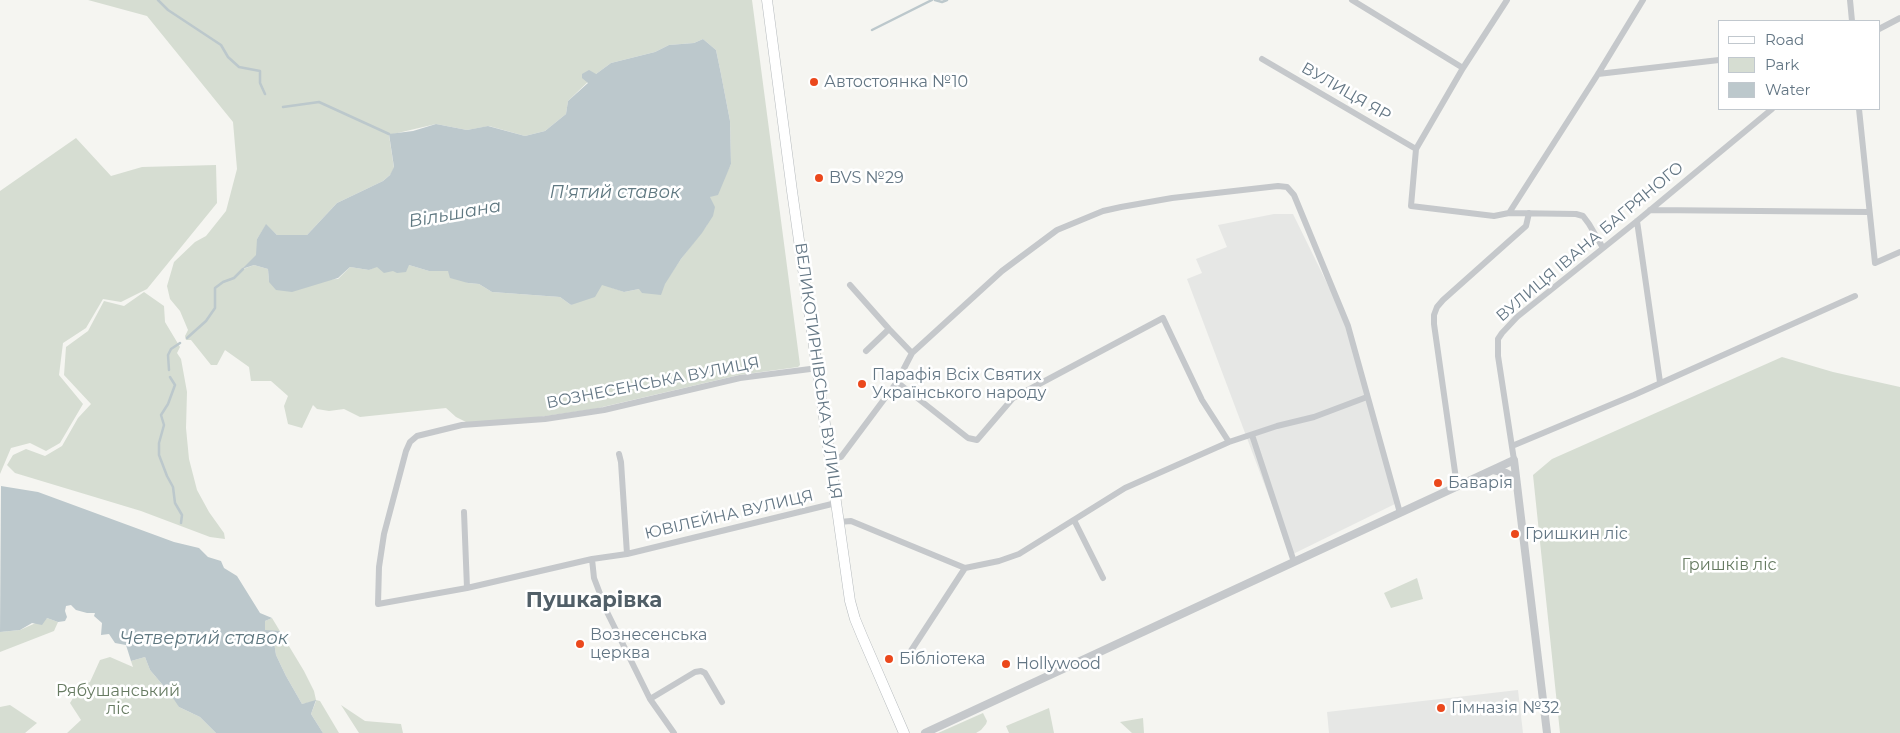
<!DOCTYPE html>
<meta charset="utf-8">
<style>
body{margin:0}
#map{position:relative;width:1900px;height:733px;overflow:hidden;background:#f5f5f1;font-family:Montserrat,sans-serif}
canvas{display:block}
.legend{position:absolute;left:1718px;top:20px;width:162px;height:90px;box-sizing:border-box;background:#fff;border:1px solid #c1c8ce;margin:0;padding:6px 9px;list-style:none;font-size:15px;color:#637684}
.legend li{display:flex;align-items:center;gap:10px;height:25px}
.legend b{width:25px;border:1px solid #c1c8ce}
</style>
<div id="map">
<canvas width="1900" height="733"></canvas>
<ul class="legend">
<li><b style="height:6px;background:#fff"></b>Road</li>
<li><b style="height:14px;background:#d6ddd2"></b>Park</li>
<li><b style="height:14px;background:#bcc8cc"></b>Water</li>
</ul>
</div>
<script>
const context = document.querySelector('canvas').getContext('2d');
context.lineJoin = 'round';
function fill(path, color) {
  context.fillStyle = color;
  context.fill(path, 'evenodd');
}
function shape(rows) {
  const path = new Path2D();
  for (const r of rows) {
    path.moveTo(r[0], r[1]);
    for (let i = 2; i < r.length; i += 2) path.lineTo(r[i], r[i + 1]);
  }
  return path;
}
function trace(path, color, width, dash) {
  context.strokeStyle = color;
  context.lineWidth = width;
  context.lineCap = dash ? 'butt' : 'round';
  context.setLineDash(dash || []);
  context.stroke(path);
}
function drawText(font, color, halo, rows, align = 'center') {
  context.font = font + ' Montserrat,sans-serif';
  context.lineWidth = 5;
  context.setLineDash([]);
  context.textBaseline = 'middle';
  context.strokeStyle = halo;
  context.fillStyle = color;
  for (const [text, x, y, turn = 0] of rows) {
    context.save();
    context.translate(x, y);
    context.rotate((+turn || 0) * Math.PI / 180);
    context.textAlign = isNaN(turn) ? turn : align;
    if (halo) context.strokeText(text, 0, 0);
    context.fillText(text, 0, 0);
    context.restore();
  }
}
fill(shape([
 [1274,214,1293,214,1348,326,1397,503,1291,555,1187,279,1202,273,1196,259,1227,247,1218,225],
 [1518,690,1523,733,1329,733,1327,712]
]), '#e6e7e5');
fill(shape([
 [88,0,752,0,800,365,798,367,739,375,594,409,525,419,470,424,456,417,446,408,360,417,344,409,329,411,317,409,313,405,302,428,288,424,284,406,288,396,271,381,251,381,249,367,225,350,217,365,211,365,191,340,186,340,185,336,188,330,180,311,170,299,167,286,174,262,195,242,206,236,226,211,237,169,233,122,147,16],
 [703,39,716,50,721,74,730,121,731,164,724,178,710,197,707,225,681,259,664,284,624,292,602,284,571,305,560,297,492,292,479,284,468,283,448,271,429,271,409,265,377,266,369,270,350,267,338,279,269,282,268,269,254,265,243,269,257,255,257,239,266,225,277,235,307,235,337,203,383,181,391,174,394,168,389,135,436,124,467,130,489,126,525,136,545,131,566,114,568,101,596,74,611,63,655,52,669,45,694,43],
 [76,138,111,176,142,167,216,165,217,203,147,289,121,302,103,299,86,328,63,343,59,375,83,404,60,443,46,451,30,443,11,448,0,474,0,191],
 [144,292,164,306,165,322,180,347,177,353,181,359,187,392,186,428,189,459,197,490,209,512,224,533,225,539,210,537,141,511,15,473,7,465,13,455,26,449,45,456,62,446,78,418,91,404,64,375,66,347,88,331,104,301,124,306],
 [1782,357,1833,372,1900,387,1900,733,1560,733,1533,475,1552,459],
 [1417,578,1423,599,1391,608,1384,593],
 [47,618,58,622,54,631,0,652,0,632,20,630],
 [272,618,304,671,314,691,316,700,320,701,339,733,323,733,311,714,316,701,302,704,286,676,276,655,274,642,265,630,265,621],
 [110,657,133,667,131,661,145,657,150,670,167,690,174,692,179,707,200,717,216,733,67,733,81,720,70,703,81,685,90,682,100,660],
 [10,705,37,723,25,733,0,733,0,707],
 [341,705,365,721,401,724,403,733,359,733],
 [1049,708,1054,733,1009,733,1006,726],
 [983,713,987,721,986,724,981,730,976,733,938,733],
 [1143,718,1144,733,1132,733,1120,722]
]), '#d6ddd2');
fill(shape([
 [703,39,716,50,721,74,730,121,731,164,718,195,710,197,715,207,713,216,702,233,681,259,665,284,661,295,642,293,639,289,624,292,602,285,595,297,571,305,560,297,492,292,479,284,468,283,450,278,448,271,429,271,409,265,406,272,397,273,393,271,384,273,377,267,369,270,350,267,338,278,292,292,276,290,269,282,268,269,254,265,242,269,256,255,257,239,266,224,277,235,307,235,337,203,383,181,390,175,394,167,389,134,413,131,436,124,467,130,488,126,525,136,545,131,566,114,568,101,588,83,582,78,582,74,589,70,596,74,611,63,655,52,669,45,694,43],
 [1,486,38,492,174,542,199,548,208,557,221,561,224,568,237,576,260,613,272,618,265,621,265,630,280,631,274,642,276,655,286,676,302,704,316,700,311,714,323,733,216,733,200,717,179,707,173,698,174,692,167,690,150,670,145,657,131,661,126,645,115,643,109,634,101,635,102,623,94,616,95,613,87,613,76,610,71,605,66,606,65,611,67,617,65,621,58,622,47,618,42,625,32,623,20,630,0,632]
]), '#bcc8cc');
trace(shape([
 [158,0,168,10,221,45,228,57,239,67,260,71,260,83,265,94],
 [935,0,942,2,947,0],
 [872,30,932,0],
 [283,107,319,102,389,134],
 [187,338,206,321,215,308,215,288,223,282,234,278,243,269],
 [169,370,168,355,171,349,180,343],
 [170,377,175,385,168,404,161,415,164,425,159,443,159,455,167,476,173,487,175,503,182,515,181,523]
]), '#bcc8cc', 2.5);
const primary = shape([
 [767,0,792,191,850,601,855,619,862,636,904,733]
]);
trace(primary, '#b5babd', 11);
trace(shape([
 [1352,0,1463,68],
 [1507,0,1463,68,1416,149,1411,206,1494,216,1509,213,1576,214,1583,216,1589,224,1603,248],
 [1850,0,1852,21],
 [1879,29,1900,18],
 [1262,59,1416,149],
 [1598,74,1719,60],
 [1859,109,1875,263,1900,252],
 [1650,210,1869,212],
 [1509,213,1598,74,1643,0],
 [1637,221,1660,382],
 [850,285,889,329,912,353],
 [866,351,889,329],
 [897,382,968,438,977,440,1013,398,1163,318,1202,400,1229,442],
 [1252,435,1294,562],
 [1512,446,1634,395,1855,296],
 [619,454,621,462,627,554],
 [830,458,841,457,897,382,912,353,1002,271,1057,230,1103,211,1121,207,1172,198,1278,186,1287,187,1294,195,1348,326,1400,513],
 [1514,460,1498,356,1498,339,1502,333,1517,317,1637,221,1772,109],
 [1457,486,1434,324,1434,315,1437,307,1443,300,1526,226,1529,213],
 [464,512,467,588,378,604,379,567,384,534,406,451,410,442,417,436,462,425,545,419,604,410,740,378,818,368],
 [1074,520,1103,578],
 [839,522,851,521,965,568,999,561,1019,554,1125,488,1229,442,1277,426,1314,417,1367,397],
 [592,559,594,578,607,612,650,699,674,733],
 [467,588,592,559,627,554,836,503],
 [905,660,965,568],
 [650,699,695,672,701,671,705,673,722,702]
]), '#c5c8cb', 6);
trace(shape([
 [1493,470,1506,473,1516,479],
 [925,733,1514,460,1547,733]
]), '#c5c8cb', 8);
trace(primary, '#fff', 10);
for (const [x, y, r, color] of [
 [814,82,5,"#eb481c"],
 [819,178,5,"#eb481c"],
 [862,384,5,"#eb481c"],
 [1438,483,5,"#eb481c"],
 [1515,534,5,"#eb481c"],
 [580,644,5,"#eb481c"],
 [889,659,5,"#eb481c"],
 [1006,664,5,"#eb481c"],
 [1441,708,5,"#eb481c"]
]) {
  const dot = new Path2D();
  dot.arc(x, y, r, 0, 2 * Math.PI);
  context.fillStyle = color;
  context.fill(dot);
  trace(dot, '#fff', 2);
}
drawText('16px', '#637684', '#fff', [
 ["Автостоянка №10",824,82],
 ["BVS №29",829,178],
 ["Парафія Всіх Святих",872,375],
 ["Українського народу",872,393],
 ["Баварія",1448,483],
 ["Гришкин ліс",1525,534],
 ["Вознесенська",590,635],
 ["церква",590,653],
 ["Бібліотека",899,659],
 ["Hollywood",1016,664],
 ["Гімназія №32",1451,708]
], 'left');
drawText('16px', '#637684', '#fff', [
 ["ВУЛИЦЯ ЯР",1346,92,30],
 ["ВУЛИЦЯ ІВАНА БАГРЯНОГО",1590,242,-40],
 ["ВЕЛИКОТИРНІВСЬКА ВУЛИЦЯ",818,371,82],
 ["ВОЗНЕСЕНСЬКА ВУЛИЦЯ",653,383,-11],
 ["ЮВІЛЕЙНА ВУЛИЦЯ",729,515,-13]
]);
drawText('16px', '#677b62', '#fff', [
 ["Гришків ліс",1729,565],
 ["Рябушанський",118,691],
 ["ліс",118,709]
]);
drawText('italic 18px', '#5f7881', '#fff', [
 ["П'ятий ставок",615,193],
 ["Вільшана",455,214,-10],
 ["Четвертий ставок",204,639]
]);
drawText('bold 21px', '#515f68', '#fff', [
 ["Пушкарівка",594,601]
]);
</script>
